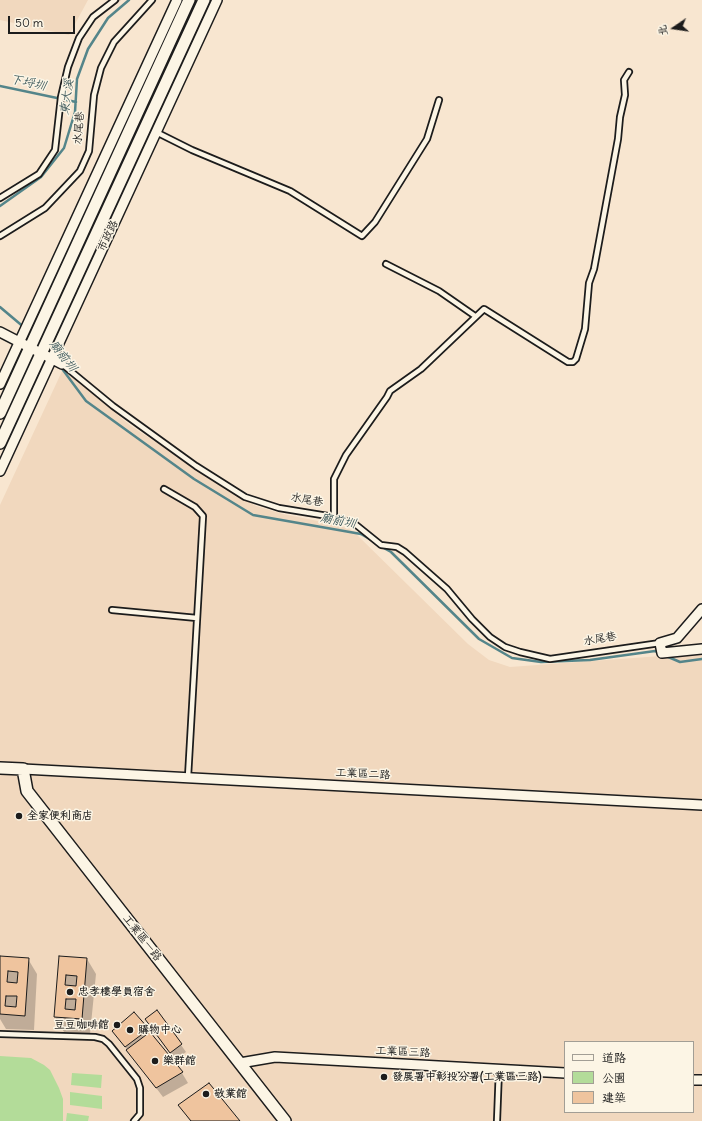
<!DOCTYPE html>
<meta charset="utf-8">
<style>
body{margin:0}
#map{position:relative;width:702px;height:1121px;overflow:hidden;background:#f8e6d0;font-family:Delius,"LXGW WenKai TC",sans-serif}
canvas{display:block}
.legend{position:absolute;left:564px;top:1041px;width:130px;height:72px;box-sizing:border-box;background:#fcf5e5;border:1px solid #a29e95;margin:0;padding:5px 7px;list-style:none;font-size:12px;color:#1c1c1c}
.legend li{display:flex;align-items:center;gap:8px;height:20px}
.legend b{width:20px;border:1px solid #a29e95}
.north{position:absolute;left:654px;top:8px;width:40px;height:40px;-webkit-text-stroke:3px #fcf5e5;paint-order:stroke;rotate:257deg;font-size:11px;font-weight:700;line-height:16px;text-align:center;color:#1c1c1c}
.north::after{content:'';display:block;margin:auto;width:14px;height:18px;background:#1c1c1c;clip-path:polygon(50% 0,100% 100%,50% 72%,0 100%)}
.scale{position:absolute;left:8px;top:16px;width:67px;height:18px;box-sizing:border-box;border:2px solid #1c1c1c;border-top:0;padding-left:5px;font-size:12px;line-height:14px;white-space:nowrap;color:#1c1c1c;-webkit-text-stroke:3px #fcf5e5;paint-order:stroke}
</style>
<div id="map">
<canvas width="702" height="1121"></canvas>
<ul class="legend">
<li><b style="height:5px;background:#fcf5e5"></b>道路</li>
<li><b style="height:11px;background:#b3dc99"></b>公園</li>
<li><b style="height:11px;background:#efc49e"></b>建築</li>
</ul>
<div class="north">北</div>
<div class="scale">50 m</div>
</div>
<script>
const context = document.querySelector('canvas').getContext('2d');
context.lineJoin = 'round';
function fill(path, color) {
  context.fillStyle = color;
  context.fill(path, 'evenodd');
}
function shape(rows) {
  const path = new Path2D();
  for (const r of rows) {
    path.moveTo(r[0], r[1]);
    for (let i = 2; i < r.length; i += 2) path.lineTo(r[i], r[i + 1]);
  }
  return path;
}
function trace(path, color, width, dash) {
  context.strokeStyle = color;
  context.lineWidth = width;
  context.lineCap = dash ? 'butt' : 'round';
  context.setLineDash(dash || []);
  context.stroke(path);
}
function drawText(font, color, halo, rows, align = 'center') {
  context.font = font + ' Delius,"LXGW WenKai TC",sans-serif';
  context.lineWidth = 3;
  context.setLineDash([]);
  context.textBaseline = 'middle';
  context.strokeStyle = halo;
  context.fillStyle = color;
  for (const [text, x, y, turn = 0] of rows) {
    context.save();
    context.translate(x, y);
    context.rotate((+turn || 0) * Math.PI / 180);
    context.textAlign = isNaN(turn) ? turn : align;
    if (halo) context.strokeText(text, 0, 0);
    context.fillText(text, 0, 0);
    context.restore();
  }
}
fill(shape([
 [0,0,88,0,69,35,0,20],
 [63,369,131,426,245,500,256,506,283,514,338,525,353,531,468,644,489,660,510,667,702,653,702,1121,0,1121,0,505],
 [565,1042,693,1042,693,1112,565,1112]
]), '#f1d8be');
fill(shape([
 [0,1056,31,1058,44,1065,50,1070,59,1088,63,1099,63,1121,0,1121],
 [72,1073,102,1075,101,1088,71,1085],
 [70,1092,102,1096,102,1109,70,1105],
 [67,1113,89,1116,88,1121,66,1121]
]), '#b3dc99');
fill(shape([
 [109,0,121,0,117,3],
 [0,957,28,959,37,974,34,1030,6,1029,0,1019],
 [59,957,87,959,96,974,90,1034,64,1032,55,1017],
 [157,1011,186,1052,175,1060,151,1027],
 [134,1013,182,1073,188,1083,163,1097,113,1031],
 [179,1105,238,1121,190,1121]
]), '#0003');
trace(shape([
 [0,86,76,102],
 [0,206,41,177,64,148,75,112,77,79,88,49,108,18,129,0],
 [0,307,32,334],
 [60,366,86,401,194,479,253,515,361,534,373,541],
 [382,547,391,552,479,639,512,658,541,662,590,660,655,651,660,653],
 [666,656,680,662,702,659]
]), '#54858a', 2.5);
const building = shape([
 [0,956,29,958,25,1016,0,1014,0,956],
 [8,971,18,972,17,983,7,982,8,971],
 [6,996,17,996,16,1007,5,1006,6,996],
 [59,956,87,958,82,1019,54,1017,59,956],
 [66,975,77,976,76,986,65,985,66,975],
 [66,999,76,999,75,1010,65,1009,66,999],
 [157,1010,182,1044,170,1053,145,1019,157,1010],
 [134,1012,149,1029,125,1047,112,1031,134,1012],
 [150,1032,183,1072,156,1088,126,1050,150,1032],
 [209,1083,240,1121,191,1121,178,1105,209,1083]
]);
fill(building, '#efc49e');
trace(building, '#1c1c1c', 1);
const service = shape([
 [156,132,192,150,290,191,362,236,375,222,427,139,439,100],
 [0,198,39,174,55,150,61,97,68,67,79,38,93,17,115,0],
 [0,236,45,208,80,171,89,151,94,95,101,68,114,42,152,0],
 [386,264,439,291,475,316],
 [62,364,113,406,196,466,245,497,279,508,334,517,355,524,381,545,397,547,405,552,447,589,472,619,490,637,505,647,520,652,550,659,660,643],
 [164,489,195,507,203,516,188,777],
 [334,517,334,479,346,455,387,397,390,391,421,369,484,309,568,362,573,362,576,359,585,329,589,283,594,269,618,139,620,117,625,95,624,80,629,72],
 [112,610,197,618],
 [0,1034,95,1037,103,1039,109,1044,137,1079,140,1088,140,1114,134,1121],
 [497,1121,499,1069]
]);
const minor = shape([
 [0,332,62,364],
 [0,384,177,0],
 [0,471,217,0],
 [702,609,677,638,660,643,662,653,702,649],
 [23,769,702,805],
 [240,1063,275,1057,565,1073],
 [693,1080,702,1080]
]);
const tertiary = shape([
 [0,413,189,0],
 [0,443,204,0],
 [0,768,23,769,27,791,285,1121]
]);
trace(service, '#1c1c1c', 8);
trace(minor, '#1c1c1c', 12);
trace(tertiary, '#1c1c1c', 14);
trace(service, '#fcf5e5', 4.5);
trace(minor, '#fcf5e5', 9);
trace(tertiary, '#fcf5e5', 11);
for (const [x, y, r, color] of [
 [19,816,4,"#1c1c1c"],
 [70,992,4,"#1c1c1c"],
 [117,1025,4,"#1c1c1c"],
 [130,1030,4,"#1c1c1c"],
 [155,1061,4,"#1c1c1c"],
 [384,1077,4,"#1c1c1c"],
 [206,1094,4,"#1c1c1c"]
]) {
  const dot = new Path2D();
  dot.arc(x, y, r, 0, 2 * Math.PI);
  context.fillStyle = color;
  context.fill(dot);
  trace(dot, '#fcf5e5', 1.5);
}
drawText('11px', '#1c1c1c', '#fcf5e5', [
 ["水尾巷",79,128,-85],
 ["市政路",108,236,-65],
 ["水尾巷",307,500,10],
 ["水尾巷",600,639,-10],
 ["工業區二路",363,774,3],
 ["工業區一路",142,938,52],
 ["工業區三路",403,1052,3]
]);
drawText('bold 11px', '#1c1c1c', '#fcf5e5', [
 ["全家便利商店",27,816],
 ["忠孝樓學員宿舍",78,992],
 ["豆豆咖啡館",109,1025,"right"],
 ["購物中心",138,1030],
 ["樂群館",163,1061],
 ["發展署中彰投分署(工業區三路)",392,1077],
 ["敬業館",214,1094]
], 'left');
drawText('italic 12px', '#3d595c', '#fcf5e5', [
 ["下埒圳",28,83,12],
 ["東大溪",67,97,-82],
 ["廟前圳",63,356,52],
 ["廟前圳",338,521,10]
]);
</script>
